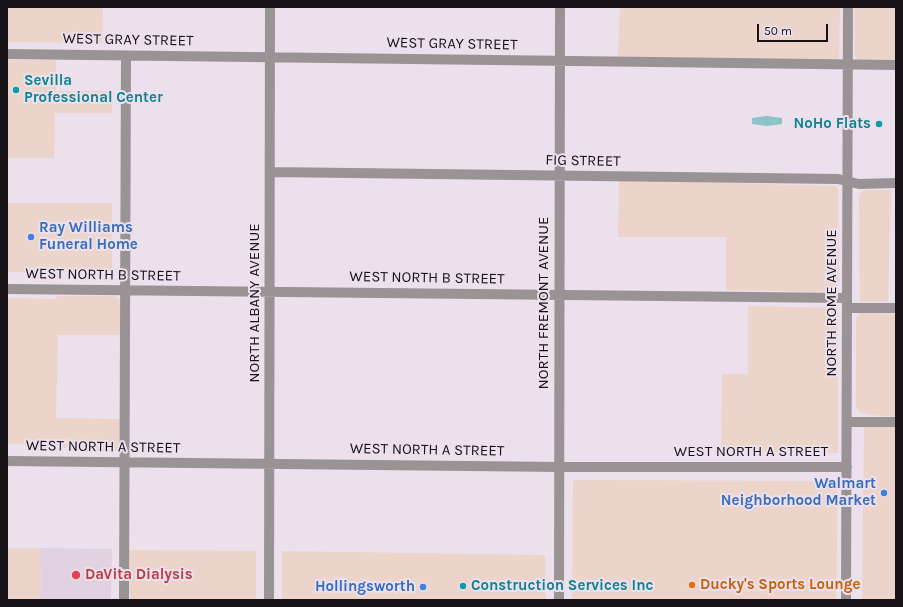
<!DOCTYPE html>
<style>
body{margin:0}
#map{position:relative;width:903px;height:607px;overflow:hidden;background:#ebe0eb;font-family:Karla,sans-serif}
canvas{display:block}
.frame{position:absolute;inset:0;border:8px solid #161216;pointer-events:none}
.scale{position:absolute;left:757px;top:24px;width:71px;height:18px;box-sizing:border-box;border:2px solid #161216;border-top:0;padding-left:5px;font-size:12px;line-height:14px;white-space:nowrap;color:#161216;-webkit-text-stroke:3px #ebe0eb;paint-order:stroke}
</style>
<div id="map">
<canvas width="903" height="607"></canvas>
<div class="frame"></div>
<div class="scale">50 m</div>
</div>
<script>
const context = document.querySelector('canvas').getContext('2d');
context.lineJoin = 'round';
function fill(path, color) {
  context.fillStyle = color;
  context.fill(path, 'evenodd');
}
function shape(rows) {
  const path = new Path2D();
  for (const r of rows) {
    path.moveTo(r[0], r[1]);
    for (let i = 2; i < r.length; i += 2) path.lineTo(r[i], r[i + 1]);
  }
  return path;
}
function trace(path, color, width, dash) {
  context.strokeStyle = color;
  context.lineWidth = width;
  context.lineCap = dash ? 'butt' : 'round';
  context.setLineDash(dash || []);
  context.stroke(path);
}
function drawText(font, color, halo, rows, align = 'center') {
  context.font = font + ' Karla,sans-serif';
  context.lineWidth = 4;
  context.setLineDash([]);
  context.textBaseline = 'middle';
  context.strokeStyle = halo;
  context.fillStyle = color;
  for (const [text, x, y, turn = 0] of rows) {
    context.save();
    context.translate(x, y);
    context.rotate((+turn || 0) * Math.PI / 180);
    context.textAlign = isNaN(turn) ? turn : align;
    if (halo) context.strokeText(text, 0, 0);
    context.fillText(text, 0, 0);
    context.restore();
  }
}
fill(shape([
 [7,7,103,7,102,43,7,42],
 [620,7,840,7,839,57,836,60,618,57],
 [854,7,896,7,896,62,859,60,855,56],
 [7,60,56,60,56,91,112,91,112,113,55,113,54,158,7,158],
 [619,180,836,186,838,189,839,279,836,290,834,292,726,290,726,237,618,237],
 [863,190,891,190,888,302,860,302,859,195],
 [7,203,112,203,112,272,7,272],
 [57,296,115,296,120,300,120,335,58,335,56,418,120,419,120,449,108,452,74,452,59,445,7,444,7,298,56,299],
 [748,306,838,308,838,453,721,451,722,374,748,374],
 [861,313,896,314,896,417,871,415,859,411,856,407,856,317],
 [864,426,896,426,896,600,862,600],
 [573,480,838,481,836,600,572,600],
 [7,548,40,548,41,600,7,600],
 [129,550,256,551,256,600,130,600],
 [282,551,545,555,546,600,282,600]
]), '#ecd4ca');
fill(shape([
 [40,548,112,549,111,600,41,600]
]), '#e2d1e1');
fill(shape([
 [767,116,782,118,782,124,767,126,752,124,752,118]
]), '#8bc4c6');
trace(shape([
 [7,54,896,65],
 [270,172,838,179,859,184,896,183],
 [7,289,847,298],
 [847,308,896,308],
 [847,422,896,422],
 [7,461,559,467,847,467],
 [124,600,126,56],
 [269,600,270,7],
 [559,600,560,7],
 [846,600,848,7]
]), '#9a9395', 10);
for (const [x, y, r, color] of [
 [16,90,4,"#0f9aa8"],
 [879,124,4,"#0f9aa8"],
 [31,237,4,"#3f7fe0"],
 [884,493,4,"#3f7fe0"],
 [76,575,5,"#e0444e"],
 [692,585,4,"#e8710a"],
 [463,586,4,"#0f9aa8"],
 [423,587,4,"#3f7fe0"]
]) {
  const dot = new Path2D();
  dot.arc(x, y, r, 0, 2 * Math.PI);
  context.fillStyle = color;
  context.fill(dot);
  trace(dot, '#ebe0eb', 1.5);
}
drawText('15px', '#161216', '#ebe0eb', [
 ["WEST GRAY STREET",128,40,1],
 ["WEST GRAY STREET",452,44,1],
 ["FIG STREET",583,161,1],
 ["WEST NORTH B STREET",103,275,1],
 ["WEST NORTH B STREET",427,278,1],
 ["NORTH ALBANY AVENUE",255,303,-90],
 ["NORTH FREMONT AVENUE",544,303,-90],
 ["NORTH ROME AVENUE",832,303,-90],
 ["WEST NORTH A STREET",103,447,1],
 ["WEST NORTH A STREET",427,450,1],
 ["WEST NORTH A STREET",751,452]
]);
drawText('bold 15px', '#0d838f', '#ebe0eb', [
 ["Sevilla",24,81],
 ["Professional Center",24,98],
 ["NoHo Flats",871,124,"right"],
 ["Construction Services Inc",471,586]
], 'left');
drawText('bold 15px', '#366cbe', '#ebe0eb', [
 ["Ray Williams",39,228,"left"],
 ["Funeral Home",39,245,"left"],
 ["Walmart",876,484],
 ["Neighborhood Market",876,501],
 ["Hollingsworth",415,587]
], 'right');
drawText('bold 15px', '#be3a42', '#ebe0eb', [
 ["DaVita Dialysis",85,575]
], 'left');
drawText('bold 15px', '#c56008', '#ebe0eb', [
 ["Ducky's Sports Lounge",700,585]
], 'left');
</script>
